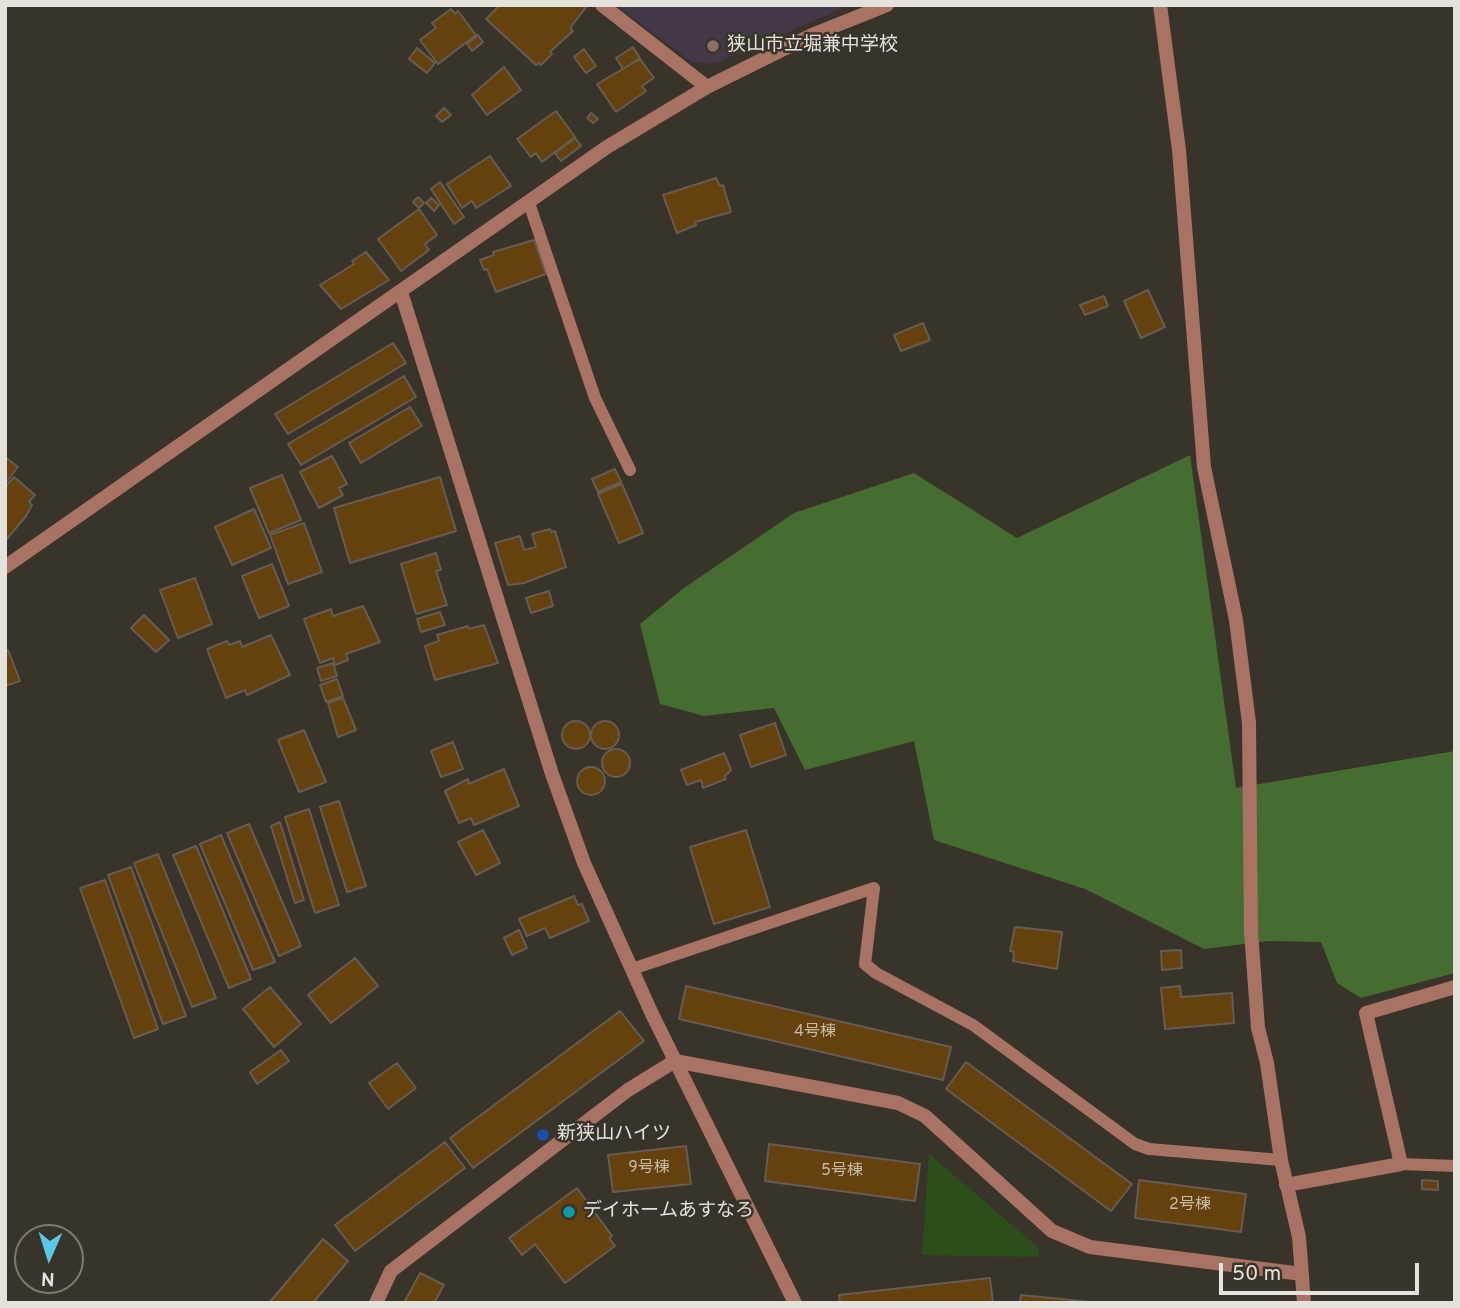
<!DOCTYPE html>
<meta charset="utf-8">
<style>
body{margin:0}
#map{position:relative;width:1460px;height:1308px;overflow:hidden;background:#39342a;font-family:Overpass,sans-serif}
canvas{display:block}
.frame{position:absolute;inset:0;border:7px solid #e5e1db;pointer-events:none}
.north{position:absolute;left:14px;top:1224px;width:70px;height:70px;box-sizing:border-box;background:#39342a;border:2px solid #7e7971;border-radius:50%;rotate:183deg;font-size:19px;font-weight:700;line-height:28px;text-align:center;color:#e5e1db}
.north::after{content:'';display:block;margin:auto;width:24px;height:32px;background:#58c9e3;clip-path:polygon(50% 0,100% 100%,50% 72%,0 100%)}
.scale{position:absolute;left:1219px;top:1263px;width:200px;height:32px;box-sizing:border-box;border:4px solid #e5e1db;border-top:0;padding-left:9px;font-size:21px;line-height:24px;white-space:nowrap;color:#e5e1db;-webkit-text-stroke:5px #39342a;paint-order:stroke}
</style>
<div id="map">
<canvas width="1460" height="1308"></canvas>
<div class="frame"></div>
<div class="north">N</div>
<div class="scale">50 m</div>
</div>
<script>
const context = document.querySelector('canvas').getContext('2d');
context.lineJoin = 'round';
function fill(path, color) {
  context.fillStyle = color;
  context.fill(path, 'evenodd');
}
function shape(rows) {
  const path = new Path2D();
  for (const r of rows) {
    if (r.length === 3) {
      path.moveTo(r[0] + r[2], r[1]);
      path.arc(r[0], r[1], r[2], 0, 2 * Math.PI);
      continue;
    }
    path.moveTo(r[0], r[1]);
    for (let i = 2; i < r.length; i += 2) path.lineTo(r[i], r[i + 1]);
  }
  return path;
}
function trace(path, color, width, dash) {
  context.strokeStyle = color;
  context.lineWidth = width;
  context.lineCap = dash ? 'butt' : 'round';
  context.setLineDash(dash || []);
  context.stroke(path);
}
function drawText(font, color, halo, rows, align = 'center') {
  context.font = font + ' Overpass,"Noto Sans JP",sans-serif';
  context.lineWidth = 5;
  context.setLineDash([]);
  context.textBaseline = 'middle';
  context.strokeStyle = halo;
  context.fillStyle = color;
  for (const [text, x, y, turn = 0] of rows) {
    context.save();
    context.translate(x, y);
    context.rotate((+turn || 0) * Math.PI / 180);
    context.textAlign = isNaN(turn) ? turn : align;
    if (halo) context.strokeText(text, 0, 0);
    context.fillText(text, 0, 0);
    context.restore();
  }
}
fill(shape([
 [616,5,850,5,716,63,692,62]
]), '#423848');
fill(shape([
 [929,1154,1039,1248,1039,1257,922,1255]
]), '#2c4e19');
fill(shape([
 [1190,455,1236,788,1455,751,1455,973,1361,998,1337,983,1321,942,1268,941,1204,949,1085,889,934,840,914,741,805,770,774,708,704,716,660,704,640,624,684,588,794,513,914,473,1017,538]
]), '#446d2f');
const building = shape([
 [500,5,585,5,587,6,570,28,573,31,550,52,552,54,541,65,539,63,536,65,486,19,500,5],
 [451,9,455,14,458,11,476,35,438,64,420,40,436,28,432,23,451,9],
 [478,35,483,42,472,51,467,44,478,35],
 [633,47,640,58,623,69,616,58,633,47],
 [417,48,435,63,427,73,409,59,417,48],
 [584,49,596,66,586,73,574,57,584,49],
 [640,59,654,78,642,86,646,91,616,112,597,84,640,59],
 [504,67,521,90,487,115,472,95,504,67],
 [444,108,451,115,442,122,436,116,444,108],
 [556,111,575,137,542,162,536,153,531,157,517,139,556,111],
 [591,113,598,119,593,123,587,118,591,113],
 [575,138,581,146,561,161,555,153,575,138],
 [490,156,511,186,476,208,472,201,462,208,447,184,490,156],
 [716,178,720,186,723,185,731,212,695,222,696,225,677,233,663,195,716,178],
 [440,182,464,217,454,224,431,189,440,182],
 [418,197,424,203,419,208,413,202,418,197],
 [431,198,439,205,434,211,426,203,431,198],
 [419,209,437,235,425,244,429,250,401,271,378,239,419,209],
 [534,240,546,274,496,292,487,269,484,270,480,260,494,255,493,252,534,240],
 [366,252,389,280,341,309,320,285,354,264,352,261,366,252],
 [1148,290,1165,327,1141,338,1124,301,1148,290],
 [1104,296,1108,306,1085,315,1080,305,1104,296],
 [923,323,930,340,901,351,894,335,923,323],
 [393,343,406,363,288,434,275,414,393,343],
 [404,376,416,397,301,465,288,444,404,376],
 [410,407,422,426,361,463,349,443,410,407],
 [332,456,347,484,339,488,343,495,319,508,300,472,332,456],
 [5,457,18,467,7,481,5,479,5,457],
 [615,469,621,482,598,492,592,479,615,469],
 [282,475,301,520,269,533,250,488,282,475],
 [14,477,35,495,29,502,32,505,26,516,6,540,5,487,14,477],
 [440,477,456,531,350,563,334,508,440,477],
 [622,484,643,533,619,543,598,494,622,484],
 [254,509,271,548,232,565,215,527,254,509],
 [304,523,322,572,288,584,270,535,304,523],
 [550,529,551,532,555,531,566,567,524,583,508,585,495,543,520,536,524,550,536,547,532,534,550,529],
 [436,553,441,570,436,571,447,605,416,614,401,564,436,553],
 [272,564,289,606,259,618,242,576,272,564],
 [195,578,212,624,178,638,160,590,195,578],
 [549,591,553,606,531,613,526,598,549,591],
 [363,606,380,642,346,654,348,660,335,665,333,658,320,663,304,619,331,609,333,616,363,606],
 [440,612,445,625,421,632,417,619,440,612],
 [144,615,169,640,156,652,131,628,144,615],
 [484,625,498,663,435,680,425,646,439,641,437,635,468,626,469,629,484,625],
 [271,635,290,675,247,695,245,690,226,698,207,649,227,641,229,645,240,641,242,647,271,635],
 [8,650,20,681,5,686,5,651,8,650],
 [333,663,337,676,321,681,317,668,333,663],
 [337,679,343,696,326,702,320,685,337,679],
 [343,698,356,730,338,737,328,703,343,698],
 [605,735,14],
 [576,735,14],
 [775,723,786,755,751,767,740,735,775,723],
 [304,730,326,782,299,792,278,740,304,730],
 [453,742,463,769,441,777,431,751,453,742],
 [616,763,14],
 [724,753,731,770,725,776,726,779,703,788,701,780,687,785,681,770,724,753],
 [591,781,14],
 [504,769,519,806,474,825,471,818,459,823,445,791,468,779,469,784,504,769],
 [339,801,366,886,347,892,320,807,339,801],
 [309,809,339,905,315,913,285,817,309,809],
 [280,822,304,900,295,903,271,826,280,822],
 [249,824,301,946,279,956,227,833,249,824],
 [483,830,500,863,476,875,458,842,483,830],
 [746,830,770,907,714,924,690,847,746,830],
 [221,835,275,962,253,970,200,844,221,835],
 [196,846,251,979,229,988,173,855,196,846],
 [158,854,216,998,192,1007,134,863,158,854],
 [131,867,186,1016,163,1024,108,875,131,867],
 [105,880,158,1029,134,1038,80,888,105,880],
 [574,896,578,905,582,904,589,921,550,938,545,928,527,936,519,919,574,896],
 [1015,927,1062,932,1057,969,1013,961,1014,952,1010,951,1015,927],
 [519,930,527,948,512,955,504,938,519,930],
 [1181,950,1182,968,1162,970,1161,951,1181,950],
 [355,958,378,986,331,1023,308,995,355,958],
 [686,986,951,1047,943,1080,679,1019,686,986],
 [1180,986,1181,997,1232,993,1234,1023,1165,1029,1161,988,1180,986],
 [270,987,301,1024,274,1047,243,1009,270,987],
 [620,1011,644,1041,473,1168,450,1138,620,1011],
 [281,1050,289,1061,257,1084,250,1072,281,1050],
 [966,1062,1132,1184,1111,1211,946,1089,966,1062],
 [397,1063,416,1088,388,1109,369,1083,397,1063],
 [445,1142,465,1168,355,1251,335,1225,445,1142],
 [769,1144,920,1164,915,1201,765,1181,769,1144],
 [686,1146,691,1184,613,1192,608,1155,686,1146],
 [1139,1180,1246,1194,1241,1232,1135,1218,1139,1180],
 [1422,1180,1438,1181,1438,1190,1422,1189,1422,1180],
 [577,1188,612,1236,609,1238,615,1246,565,1283,535,1244,522,1255,509,1238,577,1188],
 [323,1239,348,1261,313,1303,269,1303,323,1239],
 [420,1273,444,1285,434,1303,404,1303,420,1273],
 [990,1278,993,1303,840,1303,839,1295,990,1278],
 [1021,1295,1100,1303,1020,1303,1021,1295]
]);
fill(building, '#65410d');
trace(building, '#655c52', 2);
trace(shape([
 [529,203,595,398,630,470],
 [632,969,874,888,865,964,876,973,973,1025,1135,1144,1149,1149,1281,1160],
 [1401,1164,1455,1166]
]), '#a97363', 12);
trace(shape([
 [602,5,707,87],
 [1160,5,1179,150,1204,467,1236,620,1249,723,1251,931,1258,1028,1267,1063,1281,1160,1299,1237,1304,1303],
 [401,292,552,774,584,863,652,1014,795,1303],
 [5,567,607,147,707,87,812,35,887,5],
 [1286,1185,1401,1164,1366,1013,1455,987],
 [376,1303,391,1271,628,1090,675,1061,898,1103,925,1116,1052,1231,1090,1247,1302,1274]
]), '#a97363', 14);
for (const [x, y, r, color] of [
 [713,46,7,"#8d6e63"],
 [543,1135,7,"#1a4fb4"],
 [569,1212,7,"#0f9aa8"]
]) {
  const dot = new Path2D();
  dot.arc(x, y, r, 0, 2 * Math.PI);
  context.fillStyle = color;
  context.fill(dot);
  trace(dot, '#39342a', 2.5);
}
drawText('16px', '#c5b9a8', null, [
 ["4号棟",815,1033],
 ["9号棟",649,1169],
 ["5号棟",842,1172],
 ["2号棟",1190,1206]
]);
drawText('19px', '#e5e1db', '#39342a', [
 ["狭山市立堀兼中学校",727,46],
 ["新狭山ハイツ",557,1135],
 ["デイホームあすなろ",583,1212]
], 'left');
</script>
